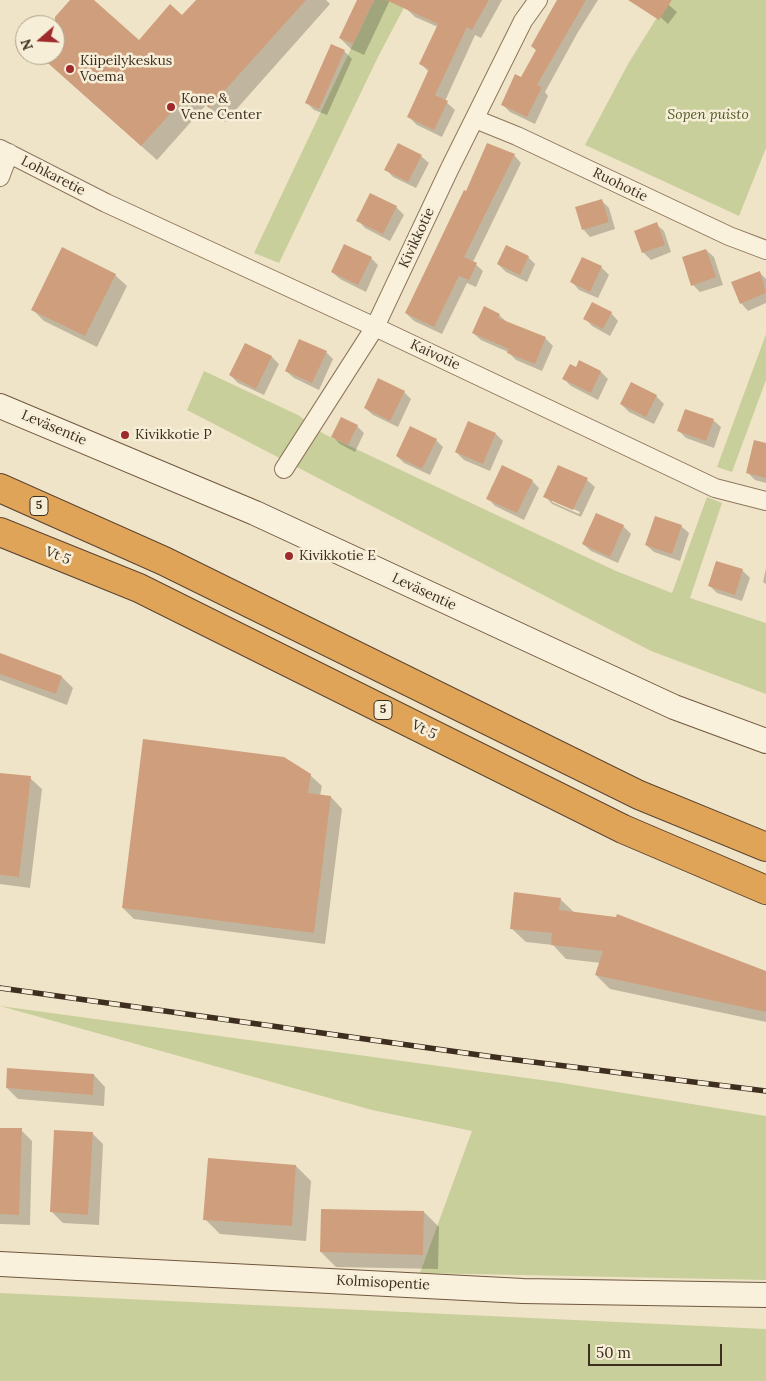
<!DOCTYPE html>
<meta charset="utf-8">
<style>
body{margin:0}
#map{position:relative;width:766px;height:1381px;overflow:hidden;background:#f0e4c8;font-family:Lora,serif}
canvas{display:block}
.north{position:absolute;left:15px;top:15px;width:50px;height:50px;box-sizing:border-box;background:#f7eed8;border:1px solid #ada18e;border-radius:50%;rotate:251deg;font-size:14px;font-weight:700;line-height:20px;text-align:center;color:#3d2e20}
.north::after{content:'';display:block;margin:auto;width:18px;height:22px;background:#9e2a2b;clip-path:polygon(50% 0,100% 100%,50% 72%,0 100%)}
.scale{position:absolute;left:588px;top:1344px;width:134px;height:22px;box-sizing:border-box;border:2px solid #3d2e20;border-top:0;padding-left:6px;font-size:15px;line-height:18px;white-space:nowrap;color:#3d2e20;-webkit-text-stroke:4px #f7eed8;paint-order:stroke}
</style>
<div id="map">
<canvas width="766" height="1381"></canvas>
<div class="north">N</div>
<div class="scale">50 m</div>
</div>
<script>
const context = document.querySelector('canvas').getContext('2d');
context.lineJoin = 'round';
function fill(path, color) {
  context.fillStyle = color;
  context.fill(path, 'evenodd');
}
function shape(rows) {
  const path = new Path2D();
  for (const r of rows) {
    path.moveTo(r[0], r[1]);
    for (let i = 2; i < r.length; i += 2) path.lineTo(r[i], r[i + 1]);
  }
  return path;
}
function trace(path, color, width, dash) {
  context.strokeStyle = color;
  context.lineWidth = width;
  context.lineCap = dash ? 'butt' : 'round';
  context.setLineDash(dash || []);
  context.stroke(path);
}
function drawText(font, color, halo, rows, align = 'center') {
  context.font = font + ' Lora,serif';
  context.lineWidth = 5;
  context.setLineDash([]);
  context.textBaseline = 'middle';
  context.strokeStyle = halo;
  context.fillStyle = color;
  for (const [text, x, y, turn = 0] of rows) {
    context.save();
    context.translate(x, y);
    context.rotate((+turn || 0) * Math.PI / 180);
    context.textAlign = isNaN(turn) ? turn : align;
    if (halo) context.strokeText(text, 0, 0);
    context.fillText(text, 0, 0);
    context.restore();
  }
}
fill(shape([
 [374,0,408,0,378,57,279,263,254,253],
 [672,0,766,0,766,148,739,216,585,145,628,64,656,19],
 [766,334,766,380,732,472,717,467],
 [204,371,298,415,324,434,616,571,672,593,707,497,722,503,690,598,766,623,766,694,651,651,187,410],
 [0,1006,556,1082,766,1116,766,1280,420,1273,472,1131,372,1110],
 [0,1293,766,1329,766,1381,0,1381]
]), '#c9cf9b');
fill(shape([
 [72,0,93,0,139,42,182,17,198,0,326,0,330,4,225,122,206,105,157,160,39,55,55,55,55,25,50,25],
 [358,0,390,0,364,55,351,49,340,38],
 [410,0,502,0,481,38,475,35,445,101,455,110,442,137,417,125,408,116,429,72,421,64,438,27,415,17,406,8],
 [560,0,598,0,578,32,545,92,548,96,535,124,510,112,502,104,521,79,537,51,532,46],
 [641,0,663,0,677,12,668,24],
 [29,19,35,25,25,25,25,42,16,33],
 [332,46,344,51,352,59,327,115,314,110,306,102],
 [514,155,521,163,473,262,483,271,476,287,467,283,442,334,414,321,406,313,467,192],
 [421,156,429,163,416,188,393,177,386,169],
 [601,200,609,208,615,229,590,237,583,229],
 [396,207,404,215,390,241,365,228,358,220],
 [656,224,664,231,671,252,651,260,643,252],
 [706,250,714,257,723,285,700,292,693,285],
 [528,257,535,264,527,282,506,272,498,264],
 [371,258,378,265,366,292,340,279,332,272],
 [601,267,609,275,598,298,579,290,572,282],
 [759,272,766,279,766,303,748,311,741,303],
 [115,275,127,286,97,347,44,321,33,310],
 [611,313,618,321,610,336,592,326,585,318],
 [499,315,507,322,545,338,553,346,542,371,516,360,508,352,481,340,473,333],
 [245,344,272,357,279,364,264,395,238,383,230,375],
 [326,352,333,359,319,390,294,378,286,371],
 [580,362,601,372,608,379,598,400,571,386,564,379,577,369],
 [404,392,411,399,398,427,373,415,365,408],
 [656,396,664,404,654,424,629,412,621,404],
 [713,420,721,427,714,448,686,438,678,430],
 [357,426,364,433,355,452,340,444,333,437],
 [496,434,503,441,490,471,464,460,456,452],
 [436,440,443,447,430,475,404,463,397,456],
 [766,445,766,483,755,480,747,472],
 [587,480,595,487,581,517,552,504,545,496],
 [552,499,580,512,579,514,552,502],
 [532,481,539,488,524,520,495,506,488,498],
 [623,526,631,534,618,563,591,551,583,544],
 [681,526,689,533,680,561,654,552,646,545],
 [766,568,766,584,763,582],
 [742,570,750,578,742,601,717,593,710,586],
 [0,655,62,677,73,688,67,705,0,680],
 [0,774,30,778,42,789,30,888,0,884],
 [310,775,322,786,320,796,331,797,342,809,325,944,134,919,123,908],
 [560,899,575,913,766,973,766,1022,610,989,596,975,601,963,566,959,553,945,526,942,511,928],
 [94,1075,105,1087,104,1106,18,1099,7,1088],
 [0,1129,21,1130,32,1141,30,1225,0,1224],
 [92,1133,103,1144,99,1225,63,1223,52,1212],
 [296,1166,311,1181,306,1241,220,1234,205,1219],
 [424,1212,439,1227,438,1269,336,1267,321,1252]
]), '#0003');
fill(shape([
 [70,0,94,0,139,40,170,4,182,15,196,0,306,0,209,108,190,92,141,146,39,55,55,55,55,17],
 [357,0,374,0,353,44,339,38],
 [386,0,489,0,472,30,467,27,435,95,448,101,434,130,407,117,429,69,419,64,438,24],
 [557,0,586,0,537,85,542,87,527,117,501,105,515,74,521,77,536,50,531,46],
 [628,0,672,0,659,20],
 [331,44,345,50,319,109,305,103],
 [398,143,422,155,408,182,384,170],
 [487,143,515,154,464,257,477,263,469,280,459,276,434,327,405,313,464,190,466,191],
 [370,193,397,206,383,234,356,221],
 [602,199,609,222,582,230,575,207],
 [657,222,665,245,642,253,634,231],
 [344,244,372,257,358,285,331,272],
 [506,245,529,256,520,275,497,264],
 [62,247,116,274,85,336,31,310],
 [706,249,716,277,691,286,682,257],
 [582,257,602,266,590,292,570,282],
 [760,271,766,293,740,304,731,282],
 [592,302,612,312,603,329,583,319],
 [484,306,500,314,498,318,546,337,535,364,507,353,509,349,472,333],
 [299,339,327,351,312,383,285,371],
 [245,343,272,356,256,389,229,375],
 [579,360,601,371,591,393,562,379,570,364,576,367],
 [378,378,405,391,390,421,364,408],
 [631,382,657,395,646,417,620,404],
 [685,409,714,419,706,441,677,431],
 [341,417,358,425,348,445,331,437],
 [468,421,496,433,483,464,455,452],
 [410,426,437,439,422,469,396,456],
 [754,440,766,443,766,478,746,473],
 [502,465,533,480,517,513,486,499],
 [558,465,588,478,573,510,543,497],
 [596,513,624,525,610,557,582,544],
 [655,516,682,525,672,554,645,545],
 [716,561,743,569,735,595,708,586],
 [0,653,62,676,56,694,0,674],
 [143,739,284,757,311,774,308,793,331,796,314,933,122,908],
 [0,773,31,776,19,877,0,875],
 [514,892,561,898,559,910,616,917,617,914,766,971,766,1012,595,975,603,951,551,945,552,933,510,929],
 [7,1068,94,1074,93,1095,6,1088],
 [0,1128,22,1128,19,1215,0,1214],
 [54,1130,93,1132,88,1215,50,1212],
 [208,1158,296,1165,292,1226,203,1220],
 [321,1209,424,1211,423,1255,320,1252]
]), '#cf9f7d');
const minor = shape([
 [475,119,517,136,729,236,766,250],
 [0,149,106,203,375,327,715,488,766,501],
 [0,177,9,153],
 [284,469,375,327,449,170,523,21,538,0]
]);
const secondary = shape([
 [0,406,255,513,674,707,766,741],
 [0,1264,523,1291,766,1295]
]);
const motorway = shape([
 [0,488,164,561,639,795,766,847],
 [0,532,139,588,623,829,766,890]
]);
trace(minor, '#8d765c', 20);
trace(secondary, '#6f573f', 26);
trace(motorway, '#5b4430', 30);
trace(minor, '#faf1dc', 18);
trace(secondary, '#faf1dc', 24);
trace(motorway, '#e0a458', 28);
const rail = shape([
 [0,988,501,1058,766,1091]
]);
trace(rail, '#3d2e20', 5.5);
trace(rail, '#f7eed8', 4, [11]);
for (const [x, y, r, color] of [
 [70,69,5,"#9e2a2b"],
 [171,107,5,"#9e2a2b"],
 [125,435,5,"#9e2a2b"],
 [289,556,5,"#9e2a2b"]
]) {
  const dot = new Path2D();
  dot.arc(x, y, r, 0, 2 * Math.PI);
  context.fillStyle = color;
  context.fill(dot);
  trace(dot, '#f7eed8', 2);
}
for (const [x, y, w] of [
 [39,506,18],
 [383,710,18]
]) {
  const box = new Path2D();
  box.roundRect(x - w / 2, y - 9.5, w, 19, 4);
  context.fillStyle = '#f7eed8';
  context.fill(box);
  trace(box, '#3d2e20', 1);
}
drawText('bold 12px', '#3d2e20', null, [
 ["5",39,506],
 ["5",383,710]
]);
drawText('14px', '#3d2e20', '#f7eed8', [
 ["Kiipeilykeskus",80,61],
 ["Voema",80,77],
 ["Kone &",181,99],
 ["Vene Center",181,115],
 ["Kivikkotie P",135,435],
 ["Kivikkotie E",299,556]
], 'left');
drawText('italic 14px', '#4d5a26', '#f7eed8', [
 ["Sopen puisto",708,115]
]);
drawText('14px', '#3d2e20', '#f7eed8', [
 ["Lohkaretie",53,176,27],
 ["Ruohotie",620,185,26],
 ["Kivikkotie",417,238,-65],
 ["Kaivotie",435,355,25],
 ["Leväsentie",54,428,23],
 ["Vt 5",58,556,22],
 ["Leväsentie",424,592,25],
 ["Vt 5",424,730,26],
 ["Kolmisopentie",383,1283,3]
]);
</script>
